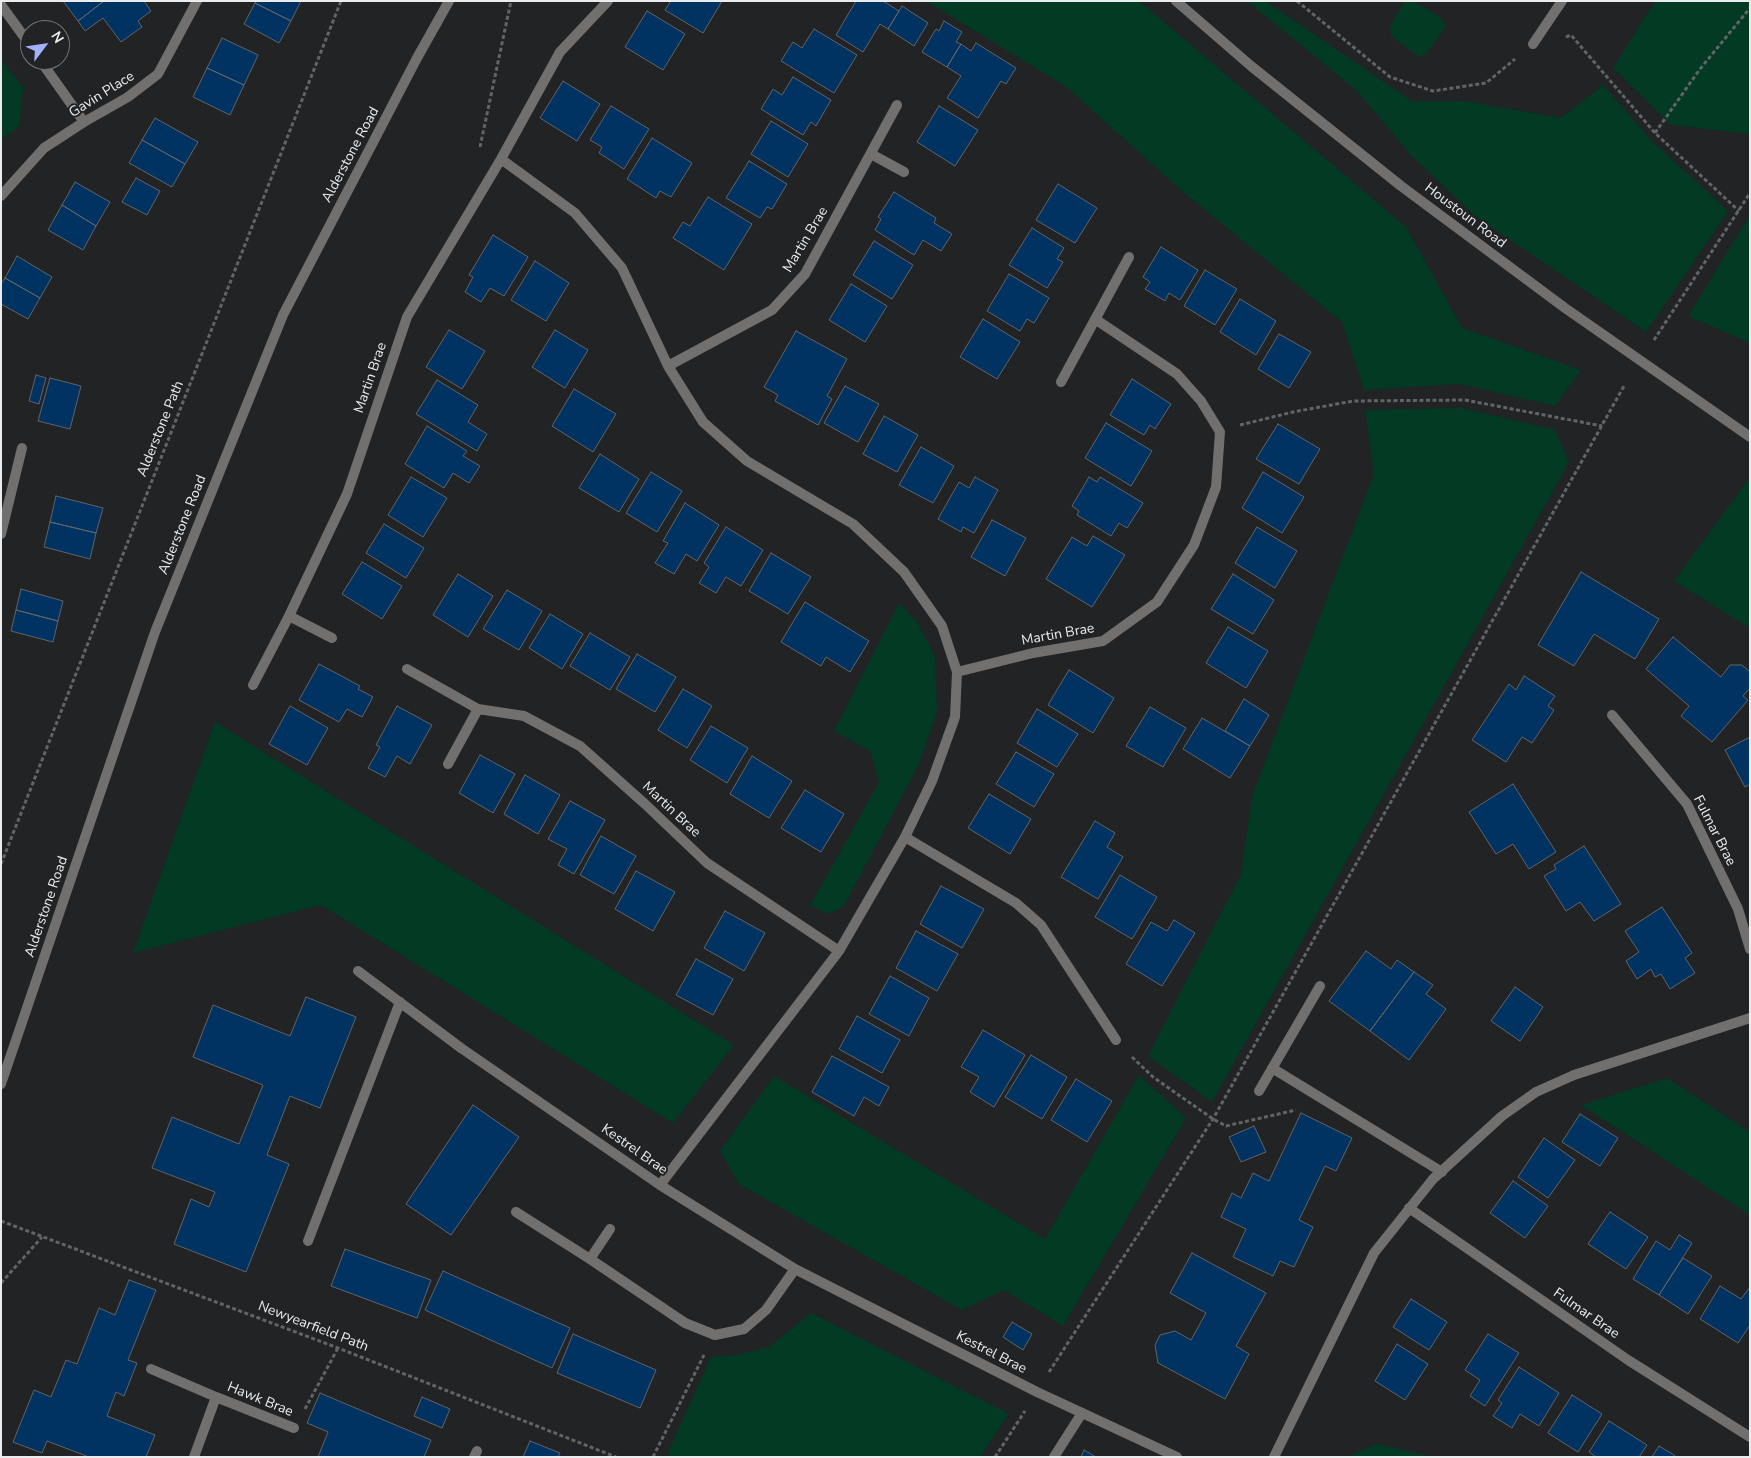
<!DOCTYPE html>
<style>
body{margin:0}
#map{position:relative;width:1751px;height:1458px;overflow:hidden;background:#212325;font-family:"Nunito Sans",sans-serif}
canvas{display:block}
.frame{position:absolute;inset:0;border:2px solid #ebecee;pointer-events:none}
.north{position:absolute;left:20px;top:20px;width:50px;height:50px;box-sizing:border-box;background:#212325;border:1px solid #727375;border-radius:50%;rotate:59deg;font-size:14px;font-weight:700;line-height:20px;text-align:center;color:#ebecee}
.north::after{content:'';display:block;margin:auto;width:18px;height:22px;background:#a4b2fc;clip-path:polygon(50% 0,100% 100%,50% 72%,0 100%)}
</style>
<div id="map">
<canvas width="1751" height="1458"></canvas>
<div class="frame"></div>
<div class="north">N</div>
</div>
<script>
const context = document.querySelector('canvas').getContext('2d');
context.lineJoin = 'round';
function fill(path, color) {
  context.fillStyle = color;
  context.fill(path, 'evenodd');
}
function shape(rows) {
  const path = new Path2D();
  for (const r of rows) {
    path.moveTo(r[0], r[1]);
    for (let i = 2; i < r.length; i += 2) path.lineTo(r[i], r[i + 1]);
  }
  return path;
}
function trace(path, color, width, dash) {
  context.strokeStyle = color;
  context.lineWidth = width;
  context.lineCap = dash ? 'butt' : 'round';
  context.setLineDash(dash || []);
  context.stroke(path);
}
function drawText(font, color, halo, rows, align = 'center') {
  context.font = font + ' "Nunito Sans",sans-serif';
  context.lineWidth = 4;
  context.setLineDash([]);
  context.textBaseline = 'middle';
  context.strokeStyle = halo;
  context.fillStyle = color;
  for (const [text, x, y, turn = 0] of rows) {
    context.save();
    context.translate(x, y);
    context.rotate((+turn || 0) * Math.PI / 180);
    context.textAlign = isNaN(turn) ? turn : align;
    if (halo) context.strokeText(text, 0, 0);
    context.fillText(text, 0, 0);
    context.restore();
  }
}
fill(shape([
 [926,1,1139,1,1406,227,1462,328,1581,370,1555,406,1460,384,1364,390,1342,322,1182,191,1065,86],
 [1247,1,1265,1,1412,101,1465,101,1561,118,1603,85,1651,140,1728,211,1646,332,1475,216,1411,155,1357,91],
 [1405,1,1413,1,1441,18,1446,26,1426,54,1419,57,1391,36,1390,26],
 [1655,1,1750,1,1750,134,1671,125,1613,68],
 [1,60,23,87,19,126,1,139],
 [1750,215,1750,343,1688,316],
 [1462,408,1555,430,1569,462,1212,1102,1148,1056,1241,874,1252,796,1374,474,1365,410],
 [1748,480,1750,481,1750,628,1674,581],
 [899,603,917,622,935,656,937,712,918,766,844,906,829,914,810,906,879,782,870,751,834,731],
 [215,722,734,1045,673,1123,321,905,133,953],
 [1139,1075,1186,1118,1063,1326,1004,1290,962,1310,739,1184,720,1151,774,1076,1045,1239],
 [1667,1078,1750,1132,1750,1215,1581,1105],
 [811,1313,1009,1414,980,1457,674,1457,667,1454,711,1357,737,1355,769,1347],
 [1377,1444,1433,1457,1346,1457]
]), '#023a24');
const building = shape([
 [63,1,104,1,78,21,63,1],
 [104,1,144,1,151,11,138,21,142,27,121,42,103,18,85,31,78,21,104,1],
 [256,1,301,1,291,21,255,3,256,1],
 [671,1,722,1,703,33,665,10,671,1],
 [856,1,883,1,899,11,888,29,880,24,863,52,836,35,856,1],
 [255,3,291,21,279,43,244,24,255,3],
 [902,6,928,23,914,46,888,29,902,6],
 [647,11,685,34,663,70,625,47,647,11],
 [944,21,962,32,956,42,961,44,947,67,922,52,936,29,939,31,944,21],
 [814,29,857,55,834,93,781,61,793,42,802,48,814,29],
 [222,38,258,55,244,85,207,68,222,38],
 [976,43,1016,68,1006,84,1001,81,978,118,947,98,961,76,947,67,961,44,971,51,976,43],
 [207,68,244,85,230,115,193,97,207,68],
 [793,77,831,100,816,126,811,122,803,135,761,109,773,89,782,95,793,77],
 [563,81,600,104,577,141,540,118,563,81],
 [611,106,649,129,624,169,599,153,602,147,590,140,611,106],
 [939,106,978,130,955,166,917,142,939,106],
 [155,118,198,142,185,164,142,140,155,118],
 [771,121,808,144,788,177,751,154,771,121],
 [652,138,692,163,671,197,660,191,656,198,627,179,652,138],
 [142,140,185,164,172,187,129,163,142,140],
 [749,161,787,184,772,209,767,207,760,218,726,198,749,161],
 [136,178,160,191,147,215,122,202,136,178],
 [75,182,110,202,96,226,62,205,75,182],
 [1058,184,1097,208,1075,243,1036,220,1058,184],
 [894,192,936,218,934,223,952,234,941,251,923,240,914,255,875,230,881,219,878,217,894,192],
 [708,197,752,224,724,270,673,238,683,222,690,226,708,197],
 [62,205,96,226,83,250,48,230,62,205],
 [1032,228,1064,248,1057,259,1063,262,1047,288,1009,265,1032,228],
 [493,235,528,257,504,296,490,288,481,302,465,292,473,277,469,275,493,235],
 [874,241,913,265,892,299,853,275,874,241],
 [1161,247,1198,270,1180,300,1169,293,1165,301,1145,289,1150,282,1143,277,1161,247],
 [17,256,52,277,40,298,5,278,17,256],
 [535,261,569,283,546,321,511,300,535,261],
 [1205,270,1237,289,1215,325,1184,306,1205,270],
 [1009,274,1049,298,1034,323,1027,319,1020,331,987,311,1009,274],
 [5,278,40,298,28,319,1,304,1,284,5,278],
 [851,284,887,306,865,342,829,320,851,284],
 [1240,299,1276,321,1256,355,1220,332,1240,299],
 [983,319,1020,342,997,379,960,357,983,319],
 [449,330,485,351,462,389,426,367,449,330],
 [555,330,588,350,565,388,532,367,555,330],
 [796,331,847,359,827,396,832,399,818,425,775,401,778,395,764,387,796,331],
 [1279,334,1311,352,1289,388,1258,369,1279,334],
 [36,375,46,378,39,404,29,401,36,375],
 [50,378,81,386,70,429,38,421,50,378],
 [1132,379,1171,404,1155,429,1150,425,1144,435,1110,415,1132,379],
 [437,380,478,405,468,422,487,434,477,451,416,414,437,380],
 [845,386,879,404,858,442,824,423,845,386],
 [574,389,616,414,593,452,552,426,574,389],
 [884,416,918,435,897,472,863,454,884,416],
 [1106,423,1152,451,1131,486,1085,458,1106,423],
 [1278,424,1320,449,1299,484,1256,459,1278,424],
 [427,426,467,451,463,456,480,466,469,483,453,473,444,488,405,464,427,426],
 [921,447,954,466,933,503,899,485,921,447],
 [600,454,639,479,619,512,579,488,600,454],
 [651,472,682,491,657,532,626,513,651,472],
 [1263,472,1304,497,1282,533,1242,508,1263,472],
 [411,477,447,498,423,537,388,515,411,477],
 [975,477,998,490,974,533,963,527,961,532,938,519,959,482,969,488,975,477],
 [1089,477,1097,482,1100,477,1143,503,1127,528,1119,523,1111,536,1077,515,1079,511,1072,506,1089,477],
 [56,496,103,508,96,533,50,522,56,496],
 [685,503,719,525,697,561,686,554,674,574,655,563,668,543,663,541,685,503],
 [992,520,1026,538,1005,576,971,557,992,520],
 [50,522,96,533,90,559,44,547,50,522],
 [384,524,424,548,406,578,366,553,384,524],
 [726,527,763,550,741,586,726,577,716,593,699,583,709,567,704,563,726,527],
 [1257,527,1297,551,1275,588,1235,563,1257,527],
 [1093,536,1125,555,1092,607,1046,579,1072,537,1087,546,1093,536],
 [771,553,811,577,788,614,749,591,771,553],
 [362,562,402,586,382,619,342,594,362,562],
 [1581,572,1659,619,1635,659,1594,634,1574,666,1538,645,1581,572],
 [458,574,493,596,468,637,433,615,458,574],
 [1233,574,1274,600,1253,634,1211,609,1233,574],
 [21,589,63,601,58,621,16,610,21,589],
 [507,590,542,611,519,650,483,629,507,590],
 [805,602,869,641,850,672,826,657,821,666,781,642,805,602],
 [16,610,58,621,53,642,11,631,16,610],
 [550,614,583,634,562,669,529,648,550,614],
 [1228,627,1268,651,1246,688,1206,663,1228,627],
 [590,633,630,657,610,690,570,666,590,633],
 [1673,637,1721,677,1730,665,1742,665,1750,672,1750,688,1743,696,1748,700,1712,742,1681,716,1689,706,1646,669,1673,637],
 [637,654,676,677,655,712,616,689,637,654],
 [319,664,360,686,358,689,373,697,362,717,347,709,339,722,299,700,319,664],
 [1069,670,1114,698,1093,733,1048,705,1069,670],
 [1524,676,1555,696,1548,706,1554,710,1532,743,1522,737,1506,762,1472,740,1509,684,1516,690,1524,676],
 [683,689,712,706,687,748,658,730,683,689],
 [1244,699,1269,715,1250,746,1225,731,1244,699],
 [290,706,328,728,307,765,269,744,290,706],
 [397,706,432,725,410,764,397,756,385,777,368,768,380,747,376,745,397,706],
 [1150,707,1186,728,1163,767,1126,746,1150,707],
 [1037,709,1078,734,1057,767,1017,743,1037,709],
 [1202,718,1250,746,1230,778,1183,749,1202,718],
 [711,726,748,748,727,783,690,760,711,726],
 [1750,737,1750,784,1745,787,1725,750,1750,737],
 [1016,752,1054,774,1034,807,996,784,1016,752],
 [480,755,515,774,493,813,459,793,480,755],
 [752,756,792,781,769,818,730,794,752,756],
 [525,775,560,795,538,834,504,814,525,775],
 [1513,784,1556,852,1529,869,1513,844,1496,854,1469,812,1513,784],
 [805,790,844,814,821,852,781,828,805,790],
 [989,794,1031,819,1010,854,968,828,989,794],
 [570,801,605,820,574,874,558,865,567,849,548,839,570,801],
 [1095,821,1115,833,1107,847,1123,857,1098,899,1061,877,1095,821],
 [601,836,636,856,614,894,580,875,601,836],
 [1584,846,1621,904,1594,921,1580,902,1566,911,1544,876,1556,869,1554,865,1584,846],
 [636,871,675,892,653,931,615,909,636,871],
 [1120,875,1157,897,1132,939,1095,917,1120,875],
 [941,886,984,909,962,948,920,924,941,886],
 [1662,907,1692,953,1685,958,1695,973,1670,989,1661,974,1655,977,1651,969,1637,979,1626,961,1639,952,1625,931,1662,907],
 [725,911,765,933,744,971,704,948,725,911],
 [1174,920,1195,933,1162,986,1126,964,1151,922,1167,931,1174,920],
 [916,931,958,954,937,991,896,968,916,931],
 [1366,951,1391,969,1397,960,1414,972,1370,1031,1329,1001,1366,951],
 [696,959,733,979,713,1015,676,995,696,959],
 [1414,972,1433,985,1426,994,1446,1009,1409,1060,1370,1031,1414,972],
 [890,976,929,998,909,1036,869,1014,890,976],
 [1515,987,1543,1007,1520,1041,1491,1021,1515,987],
 [306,997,356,1017,320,1108,290,1096,267,1155,289,1164,246,1272,174,1244,191,1199,209,1207,215,1192,152,1168,172,1117,239,1144,263,1085,193,1057,213,1005,290,1036,306,997],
 [857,1016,900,1040,882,1073,839,1049,857,1016],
 [983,1030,1025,1055,994,1107,970,1092,979,1077,961,1067,983,1030],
 [1031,1055,1067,1077,1042,1119,1005,1097,1031,1055],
 [832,1056,889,1087,879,1106,864,1097,854,1116,812,1092,832,1056],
 [1076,1079,1112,1101,1087,1142,1051,1120,1076,1079],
 [473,1105,519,1137,451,1235,406,1204,473,1105],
 [1301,1113,1352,1138,1336,1171,1325,1166,1299,1220,1313,1227,1294,1267,1280,1261,1273,1276,1233,1257,1246,1229,1221,1217,1232,1193,1241,1198,1253,1173,1269,1181,1301,1113],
 [1580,1114,1618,1138,1600,1166,1562,1142,1580,1114],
 [1254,1126,1266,1152,1241,1162,1229,1137,1254,1126],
 [1544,1138,1575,1160,1548,1198,1518,1177,1544,1138],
 [1513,1181,1548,1206,1525,1238,1490,1213,1513,1181],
 [1610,1212,1648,1237,1626,1269,1588,1244,1610,1212],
 [1679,1235,1692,1243,1659,1295,1633,1279,1656,1241,1670,1250,1679,1235],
 [345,1249,431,1280,417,1318,331,1286,345,1249],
 [1192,1253,1266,1293,1236,1346,1249,1354,1225,1399,1158,1363,1155,1345,1160,1335,1175,1331,1191,1340,1206,1313,1170,1293,1192,1253],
 [1683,1258,1712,1276,1688,1314,1659,1295,1683,1258],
 [443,1271,570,1328,552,1368,425,1310,443,1271],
 [129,1280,156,1290,128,1360,137,1363,124,1396,116,1392,107,1416,155,1435,146,1457,89,1457,47,1441,42,1453,13,1442,34,1390,51,1397,66,1360,77,1364,99,1308,115,1315,129,1280],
 [1720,1286,1741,1299,1750,1287,1750,1325,1738,1343,1700,1319,1720,1286],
 [1411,1299,1447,1322,1429,1350,1393,1327,1411,1299],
 [1012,1322,1032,1334,1023,1350,1003,1337,1012,1322],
 [573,1334,656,1370,640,1408,557,1373,573,1334],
 [1488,1334,1519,1353,1485,1406,1470,1396,1480,1380,1465,1370,1488,1334],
 [1397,1344,1428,1364,1405,1400,1375,1381,1397,1344],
 [1519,1367,1559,1393,1539,1426,1520,1414,1512,1428,1493,1416,1502,1403,1498,1400,1519,1367],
 [320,1393,431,1440,424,1457,318,1457,328,1432,307,1423,320,1393],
 [1572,1395,1602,1414,1578,1452,1548,1433,1572,1395],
 [422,1397,450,1409,442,1428,414,1416,422,1397],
 [1609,1421,1647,1445,1639,1457,1596,1457,1589,1452,1609,1421],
 [530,1441,560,1453,558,1457,523,1457,530,1441],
 [1659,1446,1674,1455,1676,1457,1652,1457,1659,1446],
 [1084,1450,1096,1457,1081,1457,1084,1450]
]);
fill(building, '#003361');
trace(building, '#626467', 1);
trace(shape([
 [1297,1,1390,77,1433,91,1486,83,1515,59],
 [1566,37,1571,35,1655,133,1739,211],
 [1655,133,1700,69,1750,8],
 [480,147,511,1],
 [1654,340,1750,193],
 [1240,425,1293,412,1353,401,1465,400,1602,426],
 [1,864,341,1],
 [1132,1057,1153,1077,1213,1119,1226,1126,1296,1110],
 [1,1221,338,1348,616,1457],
 [1,1283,42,1237],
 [1049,1372,1213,1119,1624,386],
 [305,1409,338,1348],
 [653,1457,704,1355],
 [995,1457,1025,1411]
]), '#626466', 3, [4, 2.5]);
trace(shape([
 [358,971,461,1048],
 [1272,1068,1442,1172],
 [1259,1091,1320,986],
 [308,1241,400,1002],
 [1054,1457,1082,1413]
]), '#71706f', 10);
trace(shape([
 [1,5,30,45],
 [1533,44,1562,1],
 [40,60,84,122],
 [871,154,904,172],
 [501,159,575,213,622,268,668,366,703,422,747,461,853,524,904,572,942,626,957,672,955,717,932,781,905,837,839,951,660,1185],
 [1,196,44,148,84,122,128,97,158,74,197,1],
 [668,366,772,310,805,274,897,105],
 [1061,382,1129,257],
 [1,534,22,448],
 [289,616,332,638],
 [407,669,478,709,524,716,580,746,645,804,707,863,839,951],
 [957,672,1033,653,1103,641,1157,602,1194,545,1216,487,1220,432,1201,401,1177,374,1095,319],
 [253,685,289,616,347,494,407,317,501,159,560,52,608,1],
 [1612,715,1687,804,1738,909,1750,949],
 [448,764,478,709],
 [905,837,1016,903,1041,925,1116,1040],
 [461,1048,660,1185,795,1269,1037,1392,1177,1457],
 [1409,1208,1628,1360,1750,1437],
 [516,1212,590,1259,685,1323,715,1335,744,1329,766,1310,795,1269],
 [590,1259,610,1229],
 [151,1369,216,1397],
 [194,1457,216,1397,294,1428],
 [474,1457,477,1451],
 [1274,1457,1374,1253,1433,1179,1502,1116,1536,1092,1574,1075,1750,1018]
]), '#71706f', 10);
trace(shape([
 [1176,1,1251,66,1401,186,1565,308,1750,437],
 [1,1084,155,632,283,315,417,58,449,1]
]), '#71706f', 10);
drawText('14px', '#ebecee', '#212325', [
 ["Gavin Place",102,95,-32],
 ["Alderstone Road",351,155,-62],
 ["Houstoun Road",1465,216,37],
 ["Martin Brae",806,240,-59],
 ["Martin Brae",371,378,-71],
 ["Alderstone Path",161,429,-68],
 ["Alderstone Road",183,525,-68],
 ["Martin Brae",1058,635,-10],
 ["Martin Brae",671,810,43],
 ["Fulmar Brae",1714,831,63],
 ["Alderstone Road",47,907,-71],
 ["Kestrel Brae",634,1150,35],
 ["Fulmar Brae",1586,1314,35],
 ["Newyearfield Path",313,1327,21],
 ["Kestrel Brae",991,1353,27],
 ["Hawk Brae",260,1400,22]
]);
</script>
